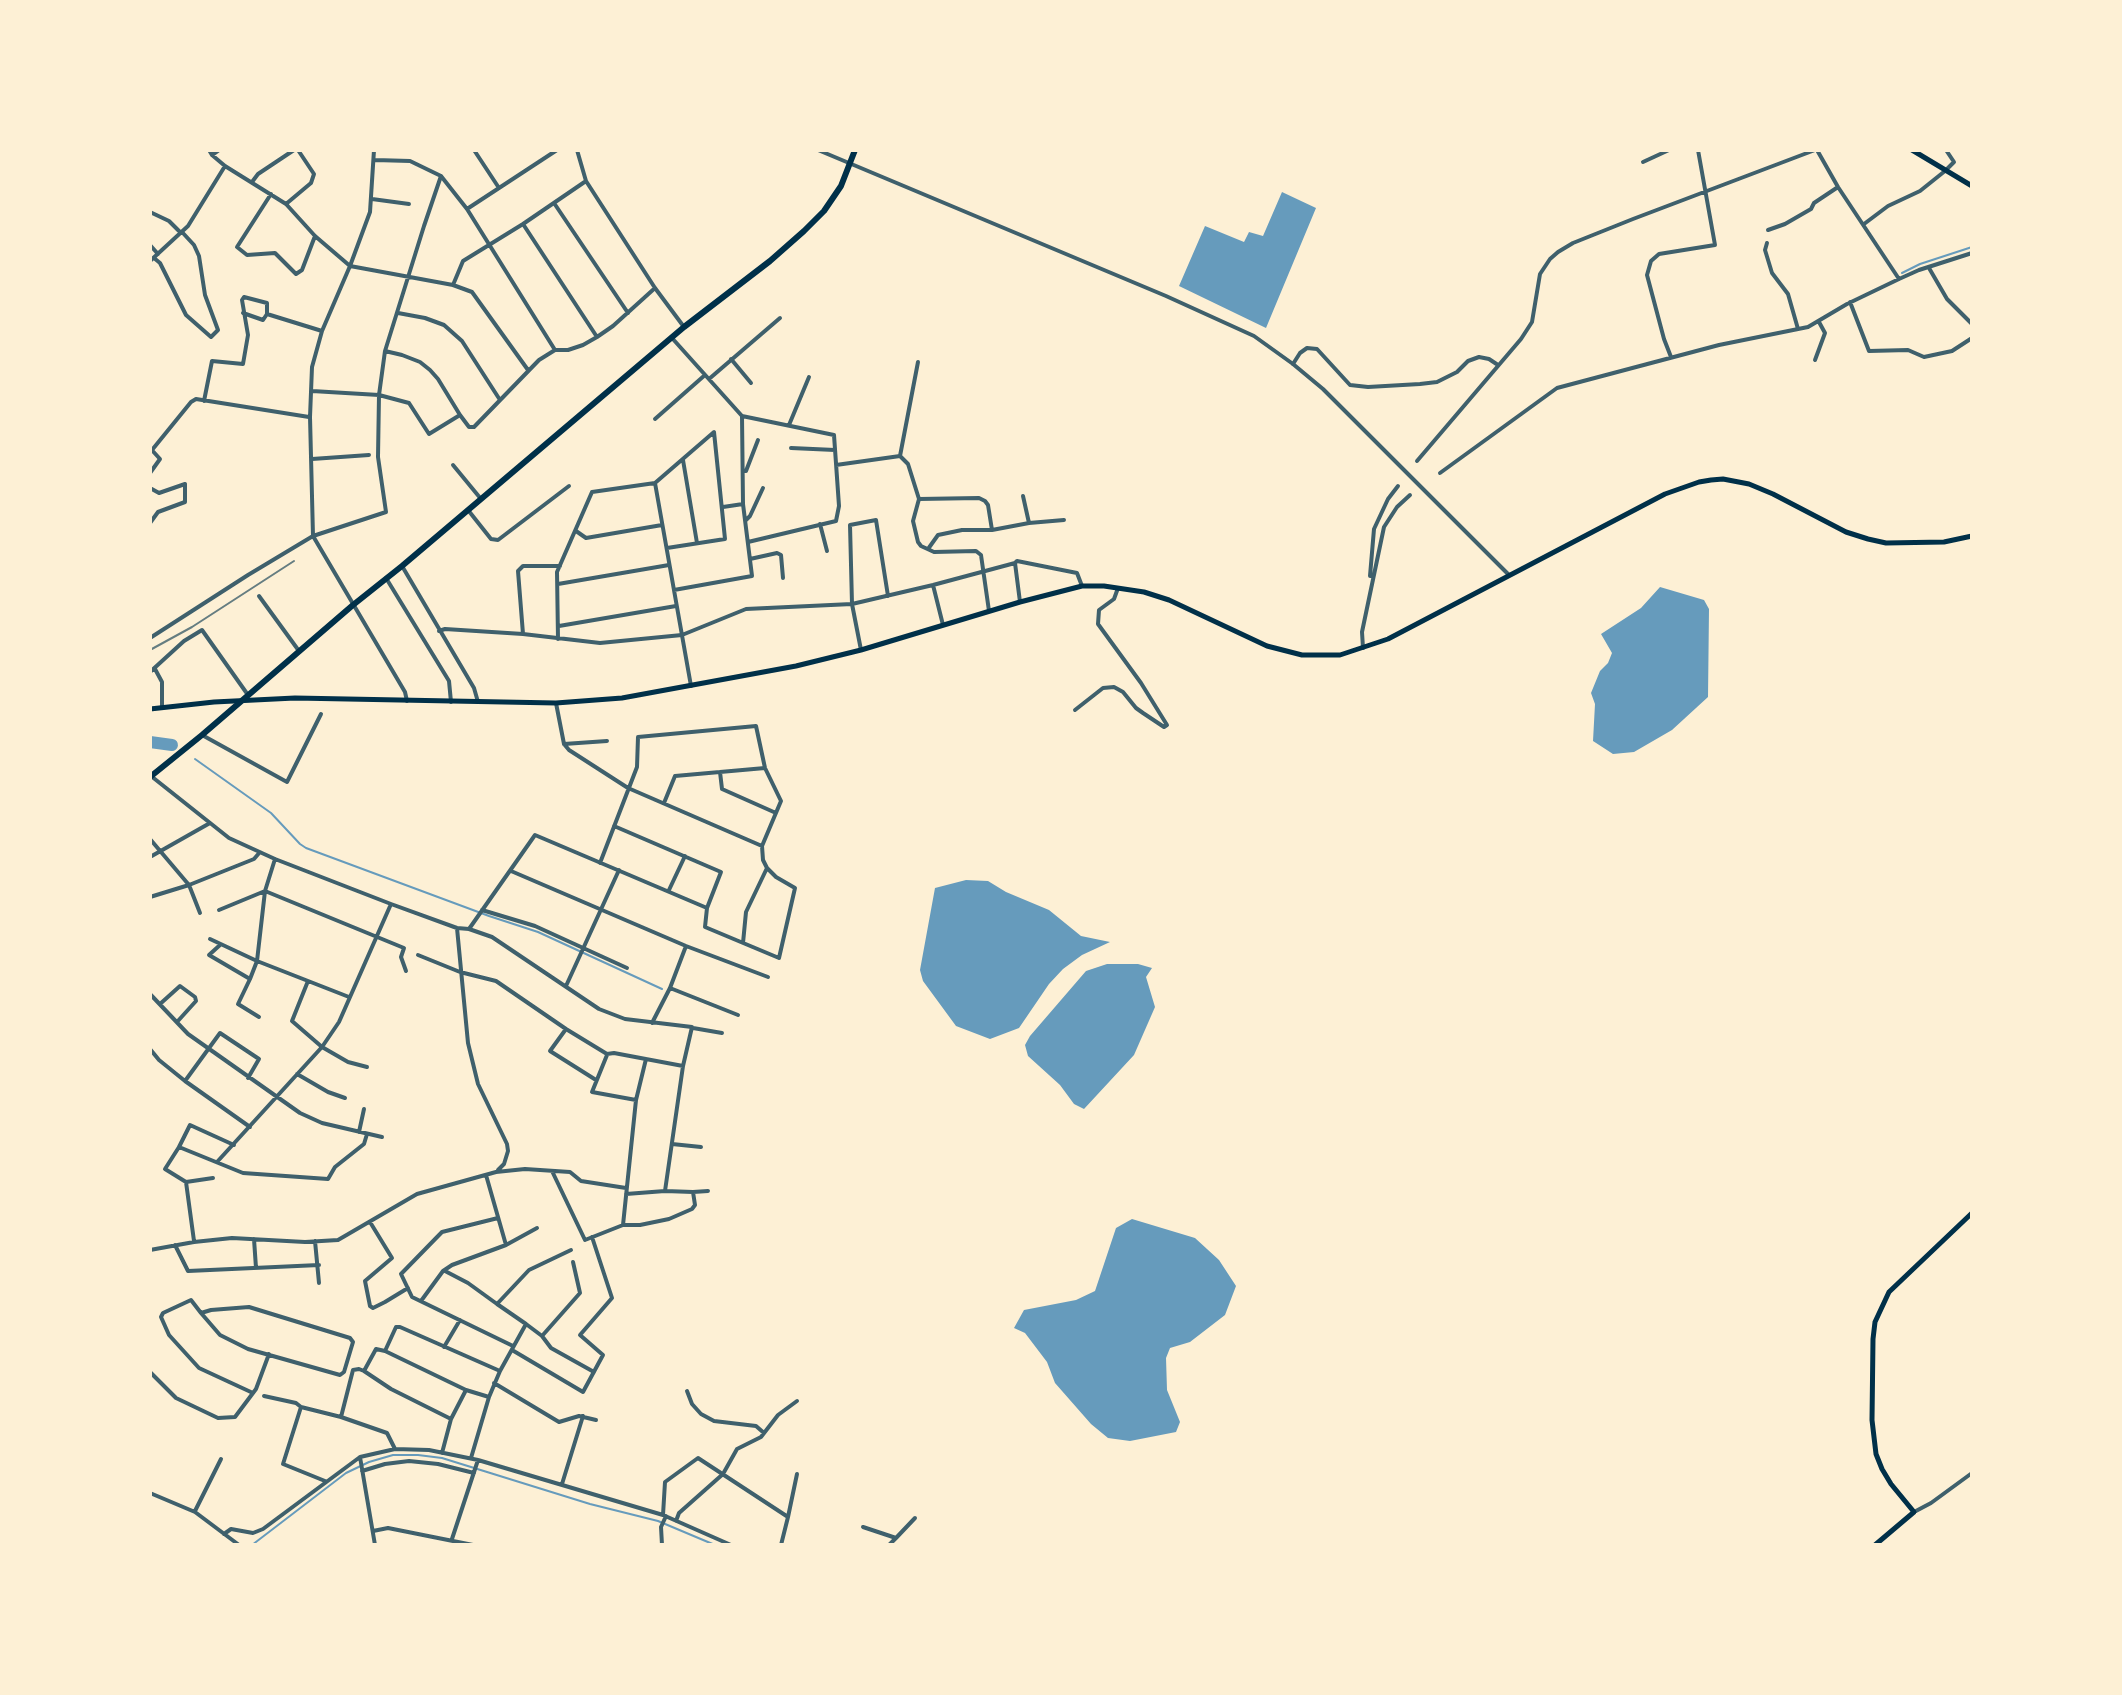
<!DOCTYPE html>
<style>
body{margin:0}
#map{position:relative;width:2122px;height:1695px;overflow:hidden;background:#fdf0d5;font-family:Mulish,sans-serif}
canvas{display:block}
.frame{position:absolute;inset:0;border:152px solid #fdf0d5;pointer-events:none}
</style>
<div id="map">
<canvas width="2122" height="1695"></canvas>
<div class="frame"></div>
</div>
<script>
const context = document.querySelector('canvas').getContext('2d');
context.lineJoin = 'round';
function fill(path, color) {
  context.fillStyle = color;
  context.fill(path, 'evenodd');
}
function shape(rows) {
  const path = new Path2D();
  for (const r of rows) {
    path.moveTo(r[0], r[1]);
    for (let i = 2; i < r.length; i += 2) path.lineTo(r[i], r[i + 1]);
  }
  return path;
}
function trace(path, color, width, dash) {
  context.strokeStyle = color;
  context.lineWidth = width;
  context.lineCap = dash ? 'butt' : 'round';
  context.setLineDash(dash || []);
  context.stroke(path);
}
fill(shape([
 [1282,192,1316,208,1266,328,1179,286,1205,226,1244,242,1249,232,1263,236],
 [1660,587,1704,600,1709,609,1708,697,1672,730,1634,752,1613,754,1593,741,1595,704,1591,693,1600,671,1608,663,1612,653,1601,634,1641,608],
 [966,880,988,881,1006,892,1049,910,1081,936,1110,942,1082,955,1063,969,1049,984,1019,1028,990,1039,956,1026,923,981,920,970,935,888],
 [1107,964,1138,964,1152,968,1146,977,1155,1007,1134,1055,1084,1109,1074,1104,1060,1085,1028,1056,1025,1045,1030,1036,1086,971],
 [1132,1219,1195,1238,1219,1260,1236,1286,1225,1315,1190,1342,1170,1348,1166,1358,1167,1390,1180,1422,1176,1432,1130,1441,1108,1438,1091,1424,1055,1383,1047,1362,1025,1333,1014,1328,1024,1310,1076,1300,1095,1291,1116,1228]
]), '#669bbc');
trace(shape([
 [1902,273,1920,264,1972,247],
 [195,759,271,813,300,844,306,848,489,916,538,932,662,989],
 [252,1545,346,1473,369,1462,393,1455,418,1455,442,1458,590,1504,658,1521,715,1545]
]), '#669bbc', 2);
trace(shape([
 [150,742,172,745]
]), '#669bbc', 12);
trace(shape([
 [209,150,212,155,225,166,286,204,315,236,350,266,453,285,472,292,528,370],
 [374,150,370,212,350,266,322,331,312,367,310,417,313,536,405,692,407,701],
 [474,150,499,188],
 [577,150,586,181,655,288,684,327],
 [1817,150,1838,187,1899,279],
 [212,155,219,150],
 [375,160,410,161,441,176,467,209,555,350],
 [1643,162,1669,150],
 [441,176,424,226,385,351,379,395,409,403,429,434,460,415,469,427,474,427,539,360,555,350,568,350,583,345,597,337,613,326,655,288],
 [252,182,258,174,294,150],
 [271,194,237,247,247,255,275,253,296,274,302,270,315,236],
 [372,199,409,204],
 [554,203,628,313],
 [286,204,311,183,314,174,298,150],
 [467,209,557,150],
 [150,212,169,221,181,233],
 [523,224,597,337],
 [1864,224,1888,206,1920,191,1945,171,1954,162,1946,150],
 [1768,230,1785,224,1811,209,1814,203,1838,187],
 [1767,243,1765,250,1772,273,1788,294,1798,329],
 [150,245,158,254],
 [154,258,160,263,186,315,211,337,218,330,205,295,199,256,194,245,182,232],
 [150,261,188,226,225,166],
 [1929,268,1947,299,1972,324],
 [453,285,463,261,523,224,586,181],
 [1850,302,1869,351,1908,350,1924,357,1952,351,1972,338],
 [243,313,263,320,267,314],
 [398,313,425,318,444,325,462,341,500,400],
 [672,338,742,416,834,435,839,506,836,521,748,542],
 [385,351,402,355,420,362,430,370,438,379,460,415],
 [1671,357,1664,339,1647,275,1651,261,1659,254,1715,245,1698,150],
 [731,359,751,383],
 [1815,360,1825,333,1819,322],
 [1293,364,1300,353,1307,348,1317,349,1350,385,1368,387,1420,384,1437,382,1457,372,1468,361,1479,357,1489,359,1498,365],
 [709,379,780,318],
 [204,401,212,361,243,364,248,335,242,300,244,297,267,303,267,314,322,331],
 [655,419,705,375],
 [789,425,809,377],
 [150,448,160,459,150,473],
 [791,448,835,450],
 [152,450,191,402,196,399,309,417],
 [900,456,918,362],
 [312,459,369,455],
 [683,460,697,543],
 [1417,461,1521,339,1532,322,1540,274,1550,259,1558,252,1573,243,1633,219,1815,150],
 [453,465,481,499],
 [836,465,900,456,908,464,919,499,913,521,918,542,921,546,934,552,976,551,981,555,989,611],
 [743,471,746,471,758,440],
 [1440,473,1557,388,1719,345,1808,327,1847,304,1899,279,1919,270,1972,253],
 [655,483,691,686],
 [150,488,159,493,185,484,185,502,158,512,150,523],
 [1023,496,1029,523],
 [919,499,979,498,985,501,988,505,992,530],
 [723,507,743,504],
 [468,510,491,539,498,540,569,486],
 [746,520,750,516,763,488],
 [820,524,827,551],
 [576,531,586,538,662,525],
 [928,549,938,535,962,530,992,530,1029,523,1064,520],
 [750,559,777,553,781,555,783,578],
 [1015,563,1020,602],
 [402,566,474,688,478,702],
 [1370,576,1374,529,1388,499,1398,486],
 [386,578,449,681,451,702],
 [558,584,669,565],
 [933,585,943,625],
 [674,590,752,576,743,504,742,416],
 [259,596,299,651],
 [559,626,676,606],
 [439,631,445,629,523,634,600,643,682,635,746,609,852,604,933,585,1015,563,1017,561,1077,573,1082,586],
 [523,634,518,571,523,566,560,566],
 [150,638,248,575,313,536,386,512,378,457,379,395,312,391],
 [558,639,557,572,592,492,655,483,714,432,725,539,667,548],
 [1363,648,1362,632,1384,527,1397,507,1410,495],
 [861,650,852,604,850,525,876,520,888,596],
 [155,669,162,682,162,708],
 [150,672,184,641,202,630,248,695],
 [556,703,564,744,569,750,628,788,762,846],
 [1075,710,1103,688,1114,687,1123,692,1136,708,1143,713,1164,727,1167,725,1141,683,1098,624,1099,610,1114,599,1118,588],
 [202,735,287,782,321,714],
 [564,744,607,741],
 [720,772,722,789,776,813],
 [151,776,229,838,275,859,391,904,457,928,469,929,492,937,599,1009,625,1019,692,1027,683,1066,665,1191,693,1192,695,1205,692,1209,669,1219,640,1225,623,1225,585,1240,552,1171],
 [664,803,675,776,765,768],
 [150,839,189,885,200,913],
 [150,857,210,823],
 [600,863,637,767,638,737,756,726,765,768,781,801,762,846,763,860,767,868,776,877,795,888,779,958,705,927,707,908,721,872,614,826],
 [511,871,686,946,768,977],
 [669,890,685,856],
 [150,897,189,885,254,859,260,852],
 [219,910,265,891,404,948,401,957,406,971],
 [482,910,535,926,627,968],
 [457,928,468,1043,478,1084,507,1144,508,1151,504,1164,498,1170],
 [469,929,535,835,707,908],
 [210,939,257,961,349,997],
 [743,943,746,912,767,868],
 [220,945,209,955,250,979,257,961,265,891,275,859],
 [418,955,460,972,496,981,566,1029,607,1054,614,1053,683,1066],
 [250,979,238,1004,259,1017],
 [308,981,292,1021,322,1047,348,1062,367,1067],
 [566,986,619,870],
 [670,988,738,1015],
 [150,994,188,1034,300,1113,322,1123,382,1137],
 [160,1004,180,986,195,997,196,1001,177,1022],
 [652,1023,670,988,686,946],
 [693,1028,722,1033],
 [566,1029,550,1051,596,1080],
 [150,1049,159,1060,185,1081,250,1127],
 [607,1055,592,1092,636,1100],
 [297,1074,328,1092,345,1098],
 [185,1081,220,1033,259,1059,248,1078],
 [359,1132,364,1109],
 [672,1144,701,1147],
 [179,1147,190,1125,234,1145],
 [217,1162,322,1047,339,1022,391,904],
 [486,1175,506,1245],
 [186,1182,165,1169,179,1147,243,1173,328,1179,335,1167,364,1144,367,1134],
 [693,1192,708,1191],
 [626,1194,665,1191],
 [498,1218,442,1232,401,1274,412,1297,513,1346],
 [370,1222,392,1258,365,1281,370,1306,373,1308,385,1302,408,1288],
 [623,1225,636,1100,646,1059],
 [254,1239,256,1268],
 [194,1241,186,1182,213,1178],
 [315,1241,319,1283],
 [175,1245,188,1271,319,1265],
 [150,1250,194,1242,232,1238,305,1242,338,1240,417,1194,496,1172,525,1169,570,1172,581,1181,626,1188],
 [445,1271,468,1283,497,1304],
 [421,1301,443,1271,452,1265,506,1245,537,1228],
 [201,1313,211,1310,249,1307,350,1338,353,1342,344,1372,340,1375,248,1349,220,1335,201,1313,191,1300,163,1313,161,1317,169,1335,199,1368,253,1393],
 [526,1324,542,1336,551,1348,594,1372],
 [542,1336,580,1293,573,1262],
 [444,1347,460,1320],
 [512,1350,583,1392,603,1355,580,1335,612,1298,592,1237],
 [385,1351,396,1327,400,1327,500,1371],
 [364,1371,391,1389,451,1419],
 [150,1372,176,1398,218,1418,235,1417,256,1389,269,1354],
 [494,1383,559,1422,579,1416,596,1420],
 [687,1391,692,1404,701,1414,714,1421,756,1426,764,1433],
 [264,1396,296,1403,301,1407,341,1417],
 [301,1407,283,1464,325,1481],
 [395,1449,387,1433,341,1417,353,1370,359,1369,364,1371,376,1349,385,1351,466,1390,489,1397],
 [442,1453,451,1419,466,1390],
 [360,1457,375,1545],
 [471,1458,489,1397,500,1371,526,1324,497,1304,529,1270,571,1250],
 [362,1471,385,1464,409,1461,438,1464,474,1473],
 [562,1484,583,1416],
 [150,1493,195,1512,239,1545],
 [195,1511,221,1459],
 [663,1515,665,1482,698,1458,788,1517,781,1545],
 [788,1517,797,1474],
 [676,1521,679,1513,723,1474,737,1449,761,1437,778,1415,797,1401],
 [863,1527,896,1538,889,1545],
 [373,1531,388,1528,473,1545],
 [224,1534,231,1529,253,1533,263,1529,360,1457,395,1449,429,1450,478,1460,663,1515,731,1545],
 [896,1538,915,1518],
 [450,1545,478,1460],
 [662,1545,661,1527,666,1516]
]), '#3f606c', 4);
trace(shape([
 [818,150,1166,296,1254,336,1293,364,1323,389,1509,575],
 [1914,1512,1931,1503,1972,1473]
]), '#3f606c', 4);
trace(shape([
 [1912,150,1972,186],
 [150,709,214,702,295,698,556,703,622,698,796,666,861,650,1020,602,1082,586,1104,586,1144,592,1169,600,1267,646,1302,655,1340,655,1388,639,1665,494,1699,482,1711,480,1723,479,1749,484,1773,494,1846,532,1868,539,1886,543,1944,542,1972,536],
 [1875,1545,1914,1512,1891,1484,1882,1469,1876,1454,1872,1420,1873,1339,1875,1322,1889,1292,1972,1213]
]), '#003049', 5);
trace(shape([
 [150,777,202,735,353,605,402,566,684,327,770,261,804,231,824,211,841,186,855,150]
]), '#003049', 6);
trace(shape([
 [150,650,192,627,294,561]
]), '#657d81', 2);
</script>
